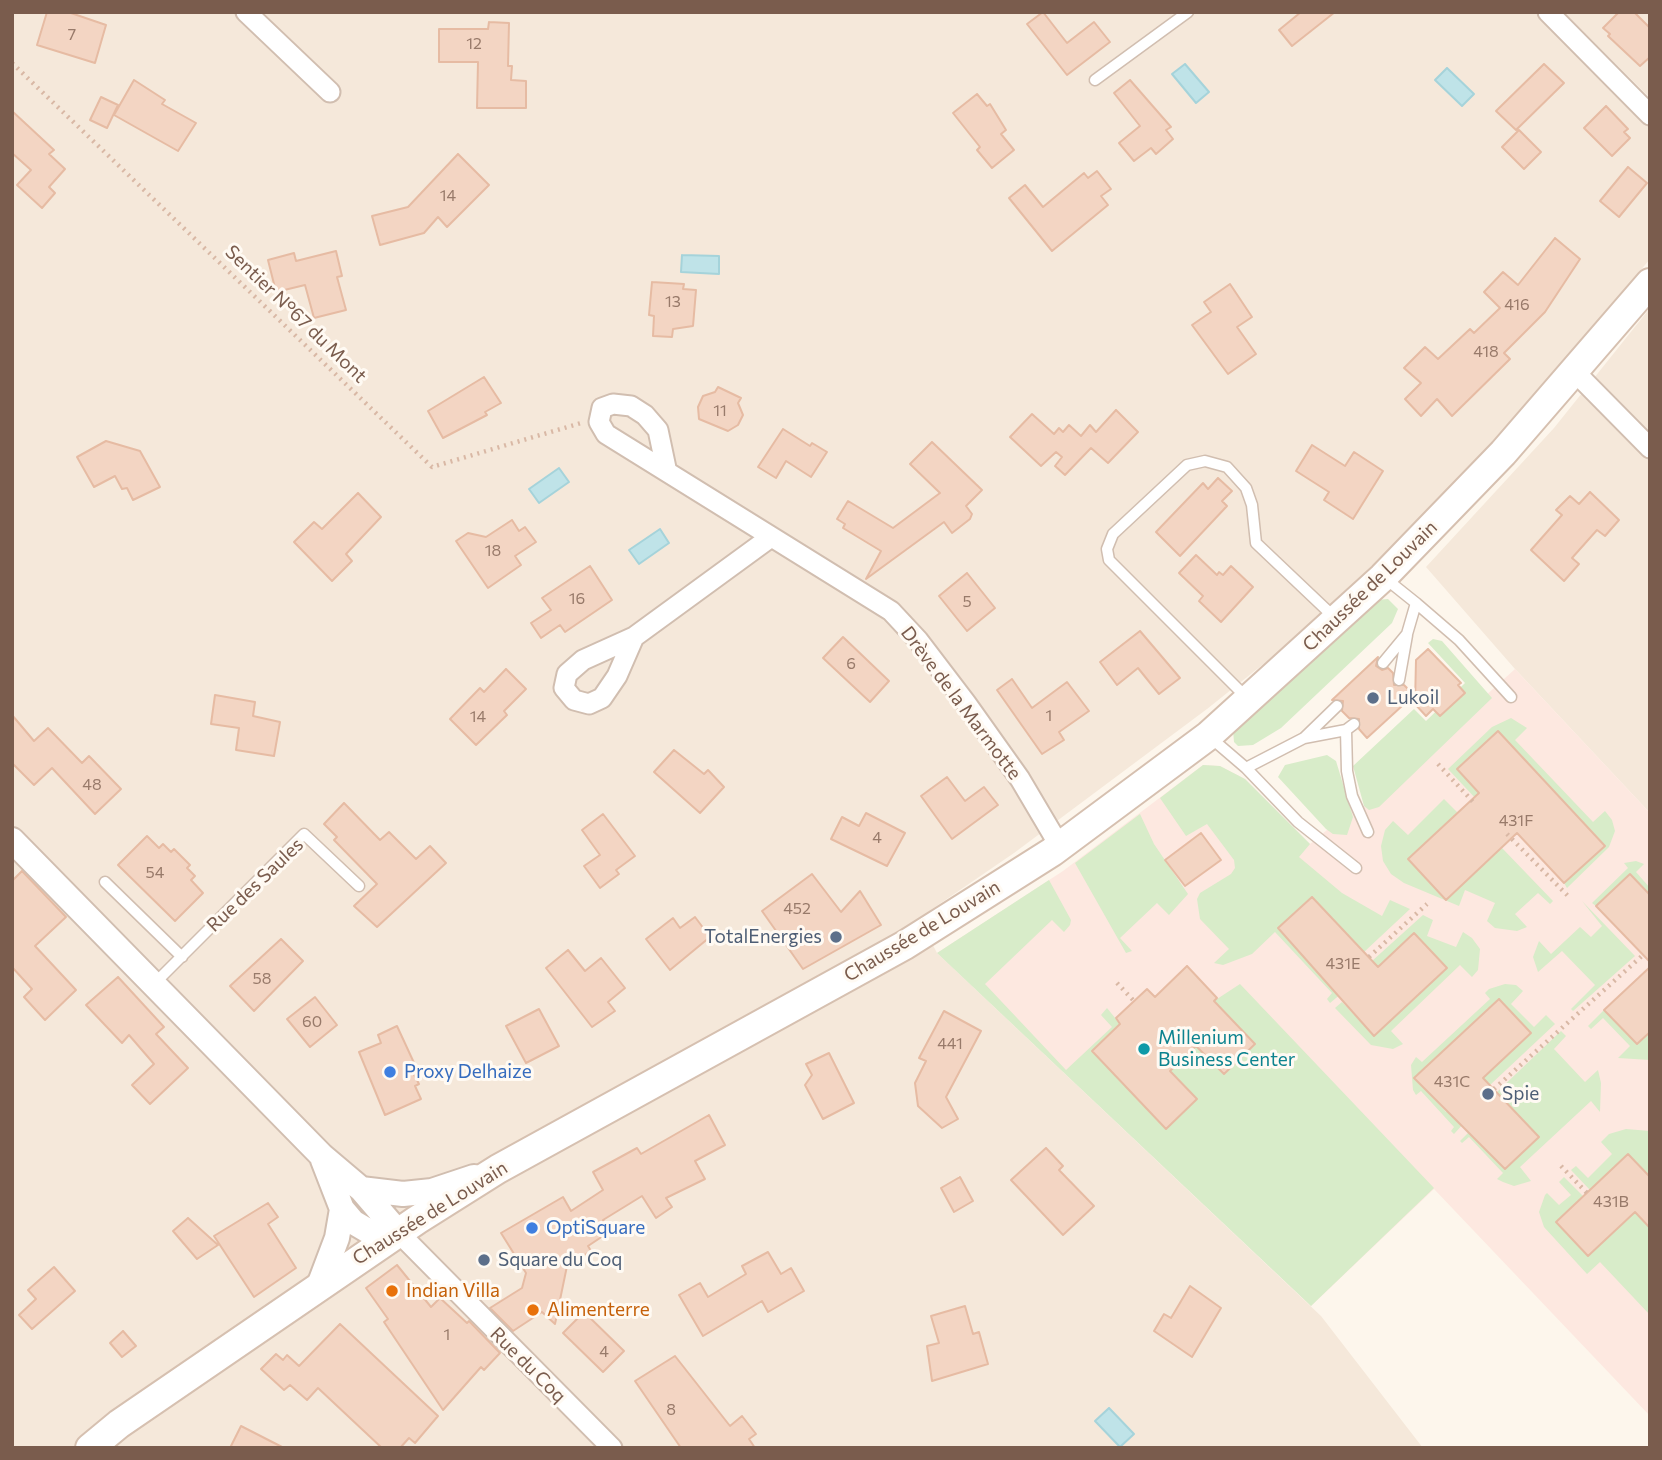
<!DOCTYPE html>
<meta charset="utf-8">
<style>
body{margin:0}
#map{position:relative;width:1662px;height:1460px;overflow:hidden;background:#fdf6ec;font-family:Commissioner,sans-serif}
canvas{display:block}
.frame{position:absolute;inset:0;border:14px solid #7a5c4d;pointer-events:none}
</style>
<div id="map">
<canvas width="1662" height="1460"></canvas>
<div class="frame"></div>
</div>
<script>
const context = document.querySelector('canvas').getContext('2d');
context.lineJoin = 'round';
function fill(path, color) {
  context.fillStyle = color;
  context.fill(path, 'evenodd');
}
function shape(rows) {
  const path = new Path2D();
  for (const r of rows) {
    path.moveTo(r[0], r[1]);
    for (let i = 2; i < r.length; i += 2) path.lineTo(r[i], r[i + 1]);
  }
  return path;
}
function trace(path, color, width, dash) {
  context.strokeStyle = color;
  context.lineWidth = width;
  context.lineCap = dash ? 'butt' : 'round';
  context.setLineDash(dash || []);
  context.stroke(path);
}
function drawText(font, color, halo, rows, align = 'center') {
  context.font = font + ' Commissioner,sans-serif';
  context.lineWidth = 6;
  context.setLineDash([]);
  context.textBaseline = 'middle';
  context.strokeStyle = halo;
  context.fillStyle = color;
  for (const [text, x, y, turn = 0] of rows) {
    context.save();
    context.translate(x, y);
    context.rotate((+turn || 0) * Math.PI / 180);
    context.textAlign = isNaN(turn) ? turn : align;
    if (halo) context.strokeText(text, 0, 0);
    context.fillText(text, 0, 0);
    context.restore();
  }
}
fill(shape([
 [12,12,1534,12,1650,125,1650,259,1534,398,1341,602,1207,709,1014,853,919,918,937,953,1321,1316,1423,1448,12,1448],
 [1563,12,1650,12,1650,98],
 [1650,308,1650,813,1515,669,1426,567,1554,428]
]), '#f5e8da');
fill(shape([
 [1515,669,1650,813,1650,1416,1434,1189,1311,1306,937,953,1063,871,1203,765,1220,766,1245,779,1310,844,1350,811,1364,806]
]), '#fde8e0');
fill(shape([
 [1388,599,1398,609,1392,623,1281,728,1253,745,1238,746,1234,742,1233,730,1377,600],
 [1433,639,1442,641,1492,698,1379,807,1369,810,1364,806,1353,766,1414,709,1426,721,1465,683,1428,643],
 [1511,718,1527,728,1515,740,1593,822,1605,811,1612,820,1615,831,1609,847,1567,888,1564,883,1605,845,1498,731,1457,769,1483,797,1478,801,1448,769,1492,727],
 [1327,755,1336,761,1353,817,1347,835,1333,834,1326,829,1278,777,1285,765],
 [1203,765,1220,766,1245,779,1310,844,1299,857,1342,893,1382,916,1390,900,1410,909,1364,952,1312,897,1278,928,1342,993,1330,1003,1327,999,1332,993,1275,932,1252,954,1223,965,1214,963,1229,949,1200,919,1197,899,1200,893,1231,874,1235,868,1234,860,1207,824,1186,836,1160,798],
 [1444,799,1458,813,1447,899,1502,848,1553,901,1550,904,1538,893,1515,914,1527,927,1517,931,1495,928,1487,921,1495,903,1465,890,1459,906,1404,883,1391,874,1383,861,1381,846,1385,830,1393,821,1408,835],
 [1140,814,1154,844,1188,894,1169,915,1157,903,1120,938,1132,951,1126,953,1075,863],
 [1636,861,1644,864,1636,872,1650,888,1650,895,1630,875,1596,906,1592,903,1628,868,1624,863],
 [1049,880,1071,920,1070,925,1064,932,1052,920,985,984,1066,1070,1112,1027,1101,1015,1107,1008,1120,1024,1092,1051,1166,1129,1170,1071,1196,1046,1224,1074,1255,1045,1214,1001,1240,984,1434,1188,1311,1306,937,953],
 [1582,901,1635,956,1573,1011,1571,1009,1595,985,1562,951,1538,972,1533,957,1539,941,1551,954,1580,927,1591,937,1602,926],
 [1423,915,1433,920,1427,936,1456,947,1463,932,1472,938,1480,949,1478,970,1472,977,1460,965,1391,1031,1403,1044,1393,1049,1371,1045,1335,1008,1342,1002,1374,1036,1447,968,1414,934,1378,967,1372,961],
 [1505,984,1516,985,1523,991,1511,1004,1534,1027,1546,1015,1555,1024,1490,1085,1483,1078,1531,1033,1498,999,1415,1078,1446,1112,1451,1109,1464,1123,1454,1134,1451,1131,1454,1127,1421,1091,1416,1095,1413,1090,1411,1065,1416,1057,1422,1062,1490,999,1485,993,1489,989],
 [1604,1010,1637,1044,1650,1032,1650,1060,1618,1058,1630,1046,1603,1018,1591,1029,1588,1026],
 [1561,1031,1566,1036,1554,1049,1585,1082,1598,1070,1601,1083,1600,1112,1591,1101,1520,1167,1531,1181,1514,1186,1503,1182,1497,1179,1503,1173,1469,1137,1462,1143,1460,1141,1470,1131,1538,1137,1497,1092],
 [1626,1129,1650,1131,1650,1177,1628,1154,1590,1190,1571,1170,1576,1166,1588,1178,1612,1154,1601,1142,1609,1134],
 [1564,1177,1583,1196,1556,1222,1588,1256,1641,1207,1650,1228,1650,1315,1600,1262,1587,1274,1544,1227,1539,1212,1545,1195,1547,1193,1559,1205,1571,1195,1559,1182]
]), '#d8ecc9');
const water = shape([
 [1185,64,1209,92,1196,103,1172,74,1185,64],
 [1447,68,1474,94,1462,106,1435,80,1447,68],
 [682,255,719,256,719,274,681,272,682,255],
 [559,468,569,482,539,503,529,489,559,468],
 [660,529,669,543,639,564,629,550,660,529],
 [1109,1408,1134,1434,1120,1447,1095,1421,1109,1408]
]);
fill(water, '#bfe3e8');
trace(water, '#a5d3da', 2);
const building = shape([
 [47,12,68,12,106,25,95,63,37,45,47,12],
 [1043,12,1067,43,1094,22,1110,42,1067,75,1027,24,1043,12],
 [1301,12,1335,12,1292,46,1279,30,1301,12],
 [1619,12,1634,12,1650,28,1650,57,1640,66,1608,36,1610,34,1603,28,1619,12],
 [489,22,509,23,508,66,512,66,511,80,526,81,526,108,477,108,478,62,439,62,439,29,488,29,489,22],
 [1544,64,1564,83,1516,130,1496,111,1544,64],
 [134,80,165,100,162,104,196,123,178,151,114,115,134,80],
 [1130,80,1171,127,1166,130,1173,139,1156,154,1151,148,1134,161,1119,143,1140,126,1114,93,1130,80],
 [977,94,987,106,990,104,1006,130,1001,134,1014,150,992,168,977,150,980,147,953,113,977,94],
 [101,97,118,105,107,128,90,120,101,97],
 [1606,106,1628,129,1624,132,1630,138,1612,156,1584,128,1606,106],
 [12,111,54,150,49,154,65,169,49,187,55,193,42,208,17,185,31,170,12,153,12,111],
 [1519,130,1541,152,1524,169,1502,147,1519,130],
 [458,154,489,185,447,227,438,217,424,233,380,245,372,216,408,207,458,154],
 [1628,167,1647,183,1619,217,1600,201,1628,167],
 [1097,171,1111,189,1101,196,1108,205,1052,251,1009,198,1025,185,1043,207,1084,173,1088,178,1097,171],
 [1555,238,1580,259,1545,312,1504,353,1510,359,1452,416,1437,399,1421,416,1405,399,1421,383,1404,368,1425,347,1438,359,1470,329,1474,333,1500,308,1484,292,1503,272,1518,285,1555,238],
 [336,251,342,276,337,277,346,310,314,318,305,285,276,292,268,260,294,253,296,261,336,251],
 [652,282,684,284,683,289,696,290,693,326,673,329,672,337,653,336,654,316,649,315,652,282],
 [1230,284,1252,317,1237,327,1256,354,1228,374,1192,325,1211,312,1204,302,1230,284],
 [484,377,501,403,485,412,487,415,443,438,428,411,484,377],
 [718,387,741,398,738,403,743,415,738,425,728,431,699,419,698,407,703,396,715,392,718,387],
 [1116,410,1138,432,1108,463,1091,448,1065,475,1055,466,1062,457,1056,452,1041,466,1010,437,1032,414,1054,434,1059,428,1063,432,1069,425,1081,436,1090,425,1096,432,1116,410],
 [783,429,810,446,812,443,827,452,811,477,786,461,776,478,758,467,783,429],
 [106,441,140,451,160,487,133,500,127,488,122,489,115,476,94,487,77,457,106,441],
 [932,442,982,490,966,506,972,514,970,519,952,533,944,522,866,579,881,551,843,528,845,524,837,519,848,501,893,528,940,493,910,464,932,442],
 [1312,445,1345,466,1354,452,1383,471,1353,519,1324,500,1329,492,1296,471,1312,445],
 [1218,478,1232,491,1222,501,1227,506,1180,556,1156,532,1203,483,1208,489,1218,478],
 [1590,492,1619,520,1605,536,1597,530,1572,558,1579,564,1564,581,1531,550,1562,515,1556,510,1570,496,1579,504,1590,492],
 [358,493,381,517,346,554,352,561,332,581,294,542,314,522,322,529,358,493],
 [512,520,519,531,525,527,536,542,515,556,521,565,488,588,456,541,468,533,486,537,512,520],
 [1196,555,1217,575,1219,572,1223,575,1231,566,1253,587,1221,622,1199,601,1203,596,1179,573,1196,555],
 [590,566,612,600,565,632,560,625,541,638,531,623,551,610,542,598,590,566],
 [967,573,995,608,967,631,939,596,967,573],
 [1140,631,1180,678,1159,694,1138,668,1117,685,1100,662,1140,631],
 [843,637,889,681,870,702,823,658,843,637],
 [1428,649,1461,683,1458,685,1465,693,1440,716,1433,709,1426,716,1415,704,1416,660,1428,649],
 [1378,657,1376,666,1382,670,1388,668,1393,673,1394,685,1404,685,1414,695,1367,738,1359,729,1359,719,1349,718,1342,711,1343,701,1332,700,1378,657],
 [506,669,526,689,504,711,507,715,476,745,450,719,480,688,484,692,506,669],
 [1012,679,1032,708,1067,682,1089,711,1059,732,1064,740,1042,754,997,690,1012,679],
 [215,695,255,702,253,716,280,722,274,756,236,750,239,728,211,724,215,695],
 [12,715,34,741,48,728,82,763,89,756,121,789,95,814,52,768,34,785,12,763,12,715],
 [1498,731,1605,846,1564,883,1517,833,1446,900,1408,859,1479,793,1457,769,1498,731],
 [674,750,704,774,708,770,724,787,700,813,654,772,674,750],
 [947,777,965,801,984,787,998,805,952,839,921,796,947,777],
 [344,803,380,840,389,832,416,859,430,846,446,863,377,927,354,906,377,884,334,840,337,837,324,824,344,803],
 [866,813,905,833,887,866,831,839,842,817,859,826,866,813],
 [603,814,635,856,616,870,619,874,600,888,584,866,600,855,582,830,603,814],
 [1201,833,1221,860,1185,886,1165,860,1201,833],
 [147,836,159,848,163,844,171,852,174,849,190,865,187,868,195,876,191,880,203,893,175,921,118,865,147,836],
 [22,871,66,917,35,946,76,990,45,1020,24,997,32,989,12,967,12,881,22,871],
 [812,874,841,912,860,891,881,925,803,969,762,911,812,874],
 [1630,874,1650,895,1650,962,1596,906,1630,874],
 [1312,897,1378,967,1414,933,1447,968,1374,1036,1278,928,1312,897],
 [695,917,710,937,670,970,646,939,673,918,680,928,695,917],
 [281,939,303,961,254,1011,230,986,281,939],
 [568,950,585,971,601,958,625,988,608,1002,615,1011,592,1027,546,968,568,950],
 [1187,966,1217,998,1214,1001,1255,1044,1224,1074,1196,1046,1170,1071,1197,1099,1166,1129,1092,1051,1120,1024,1116,1018,1147,989,1155,997,1187,966],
 [1650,967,1650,1032,1637,1044,1604,1010,1650,967],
 [118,977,164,1027,156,1034,188,1068,150,1104,132,1085,154,1064,129,1035,122,1043,86,1005,118,977],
 [315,997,337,1025,310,1047,287,1019,315,997],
 [1499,999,1531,1033,1483,1078,1539,1137,1505,1169,1414,1078,1499,999],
 [539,1009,559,1046,526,1063,506,1026,539,1009],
 [944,1011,981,1031,946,1097,958,1119,942,1128,918,1106,915,1083,926,1061,919,1058,944,1011],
 [397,1026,415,1065,410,1067,419,1084,415,1086,421,1099,385,1115,359,1052,381,1043,378,1035,397,1026],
 [829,1053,854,1103,823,1119,805,1085,812,1075,806,1064,829,1053],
 [709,1115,725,1145,695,1161,705,1179,666,1198,672,1207,656,1218,642,1196,603,1220,607,1227,600,1231,603,1236,588,1246,591,1251,567,1266,555,1324,542,1312,513,1331,490,1308,522,1288,526,1273,501,1233,563,1197,571,1211,603,1190,593,1172,637,1148,641,1154,709,1115],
 [1046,1148,1063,1166,1059,1170,1094,1206,1063,1235,1011,1180,1046,1148],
 [1628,1154,1650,1177,1650,1228,1635,1212,1588,1256,1556,1222,1628,1154],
 [960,1177,973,1201,954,1212,941,1188,960,1177],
 [268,1203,278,1217,268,1224,296,1268,254,1297,214,1236,268,1203],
 [188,1218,218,1245,197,1259,173,1231,188,1218],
 [768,1252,781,1274,791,1268,804,1291,768,1312,762,1301,703,1336,679,1295,700,1283,708,1297,746,1274,742,1266,768,1252],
 [397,1265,431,1307,440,1298,467,1323,469,1321,500,1353,484,1370,481,1367,443,1410,384,1322,388,1319,366,1288,397,1265],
 [54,1267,75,1291,32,1329,19,1315,36,1299,28,1290,54,1267],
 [1190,1286,1221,1308,1192,1357,1154,1331,1164,1314,1171,1318,1190,1286],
 [965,1306,973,1334,979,1332,988,1364,932,1381,927,1346,939,1343,931,1316,965,1306],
 [584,1312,624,1351,603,1372,563,1333,584,1312],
 [340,1324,438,1416,415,1443,409,1438,400,1448,382,1448,318,1388,307,1400,290,1385,284,1390,261,1369,276,1354,283,1360,287,1355,299,1366,340,1324],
 [123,1331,136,1346,122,1357,110,1343,123,1331],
 [675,1356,730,1426,742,1416,756,1434,749,1439,755,1448,681,1448,635,1381,675,1356],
 [241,1426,284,1448,230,1448,241,1426]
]);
fill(building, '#f3d5c3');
trace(building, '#e6bba3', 2);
const service = shape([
 [1095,80,1188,12],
 [1416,603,1459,640,1511,697],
 [1383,663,1407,634,1416,603,1386,579],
 [1399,680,1407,635],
 [1246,697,1109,560,1107,549,1113,534,1187,465,1205,461,1227,467,1246,488,1252,505,1256,543,1334,617],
 [1346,730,1347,771,1352,796,1368,832],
 [1211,738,1246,768,1304,738,1337,706],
 [1304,738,1346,730,1354,724],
 [1246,768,1298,822,1356,868],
 [105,882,182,957],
 [154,984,304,834,359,886]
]);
const minor = shape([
 [246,12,330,92],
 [1548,12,1650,115],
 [1575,372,1650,448],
 [666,468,658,430,645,415,631,406,613,404,602,408,599,422,606,434,891,611,918,640,966,703,1020,779,1059,845],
 [634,637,583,660,567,674,564,688,574,700,589,704,602,698,617,676,634,637,771,537],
 [398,1232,612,1448]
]);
const tertiary = shape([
 [12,840,322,1156,361,1189,398,1232],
 [323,1160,342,1209,353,1222,375,1235,398,1232],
 [361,1189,403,1194,432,1191,474,1177],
 [320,1283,337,1238,342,1209]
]);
const secondary = shape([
 [90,1448,119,1424,417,1220,498,1169,905,945,1052,852,1208,736,1383,577,1503,453,1650,283]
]);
trace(service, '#d1beb0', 13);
trace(minor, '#d1beb0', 23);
trace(tertiary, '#d1beb0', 28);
trace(secondary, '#d6c0b0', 32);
trace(shape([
 [12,63,432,467,581,423],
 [1438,764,1475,804],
 [1507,834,1570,898],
 [1369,957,1427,904],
 [1117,983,1134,1001],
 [1494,1089,1643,955],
 [1561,1166,1587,1193]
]), '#d9b8a5', 4.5, [2, 5]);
trace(service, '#fff', 10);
trace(minor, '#fff', 19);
trace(tertiary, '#fff', 24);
trace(secondary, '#fff', 28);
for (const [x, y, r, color] of [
 [1373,698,7,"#5c6f8a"],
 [836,937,7,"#5c6f8a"],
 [1144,1049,7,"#0f9aa8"],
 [390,1072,7,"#3f7fe0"],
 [1488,1094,7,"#5c6f8a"],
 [532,1228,7,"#3f7fe0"],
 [484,1260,7,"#5c6f8a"],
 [392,1291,7,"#e8710a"],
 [533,1310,7,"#e8710a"]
]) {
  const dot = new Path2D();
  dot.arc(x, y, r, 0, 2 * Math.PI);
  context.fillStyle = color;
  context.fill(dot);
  trace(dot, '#fffaf3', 2.5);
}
drawText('16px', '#987a6a', null, [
 ["7",72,35],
 ["12",474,44],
 ["14",448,196],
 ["13",673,302],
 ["416",1517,305],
 ["418",1486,352],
 ["11",720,411],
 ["18",493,551],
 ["16",577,599],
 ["5",967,602],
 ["6",851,664],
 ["1",1049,716],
 ["14",478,717],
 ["48",92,785],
 ["431F",1516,821],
 ["4",877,838],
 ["54",155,873],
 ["452",797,909],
 ["431E",1343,964],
 ["58",262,979],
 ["60",312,1022],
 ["441",950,1044],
 ["431C",1452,1082],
 ["431B",1611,1202],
 ["1",447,1335],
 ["4",604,1352],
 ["8",671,1410]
]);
drawText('19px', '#7a5c4d', '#fffaf3', [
 ["Sentier N°67 du Mont",296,314,44],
 ["Chaussée de Louvain",1370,586,-44],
 ["Drève de la Marmotte",961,703,53],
 ["Rue des Saules",255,885,-44],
 ["Chaussée de Louvain",922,931,-31],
 ["Chaussée de Louvain",430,1213,-32],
 ["Rue du Coq",528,1365,45]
]);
drawText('19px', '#4e5e75', '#fffaf3', [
 ["Lukoil",1387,698],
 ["TotalEnergies",822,937,"right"],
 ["Spie",1502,1094],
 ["Square du Coq",498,1260]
], 'left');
drawText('19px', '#0d838f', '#fffaf3', [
 ["Millenium",1158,1038],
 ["Business Center",1158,1060]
], 'left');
drawText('19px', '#366cbe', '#fffaf3', [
 ["Proxy Delhaize",404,1072],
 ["OptiSquare",546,1228]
], 'left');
drawText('19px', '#c56008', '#fffaf3', [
 ["Indian Villa",406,1291],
 ["Alimenterre",547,1310]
], 'left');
</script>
